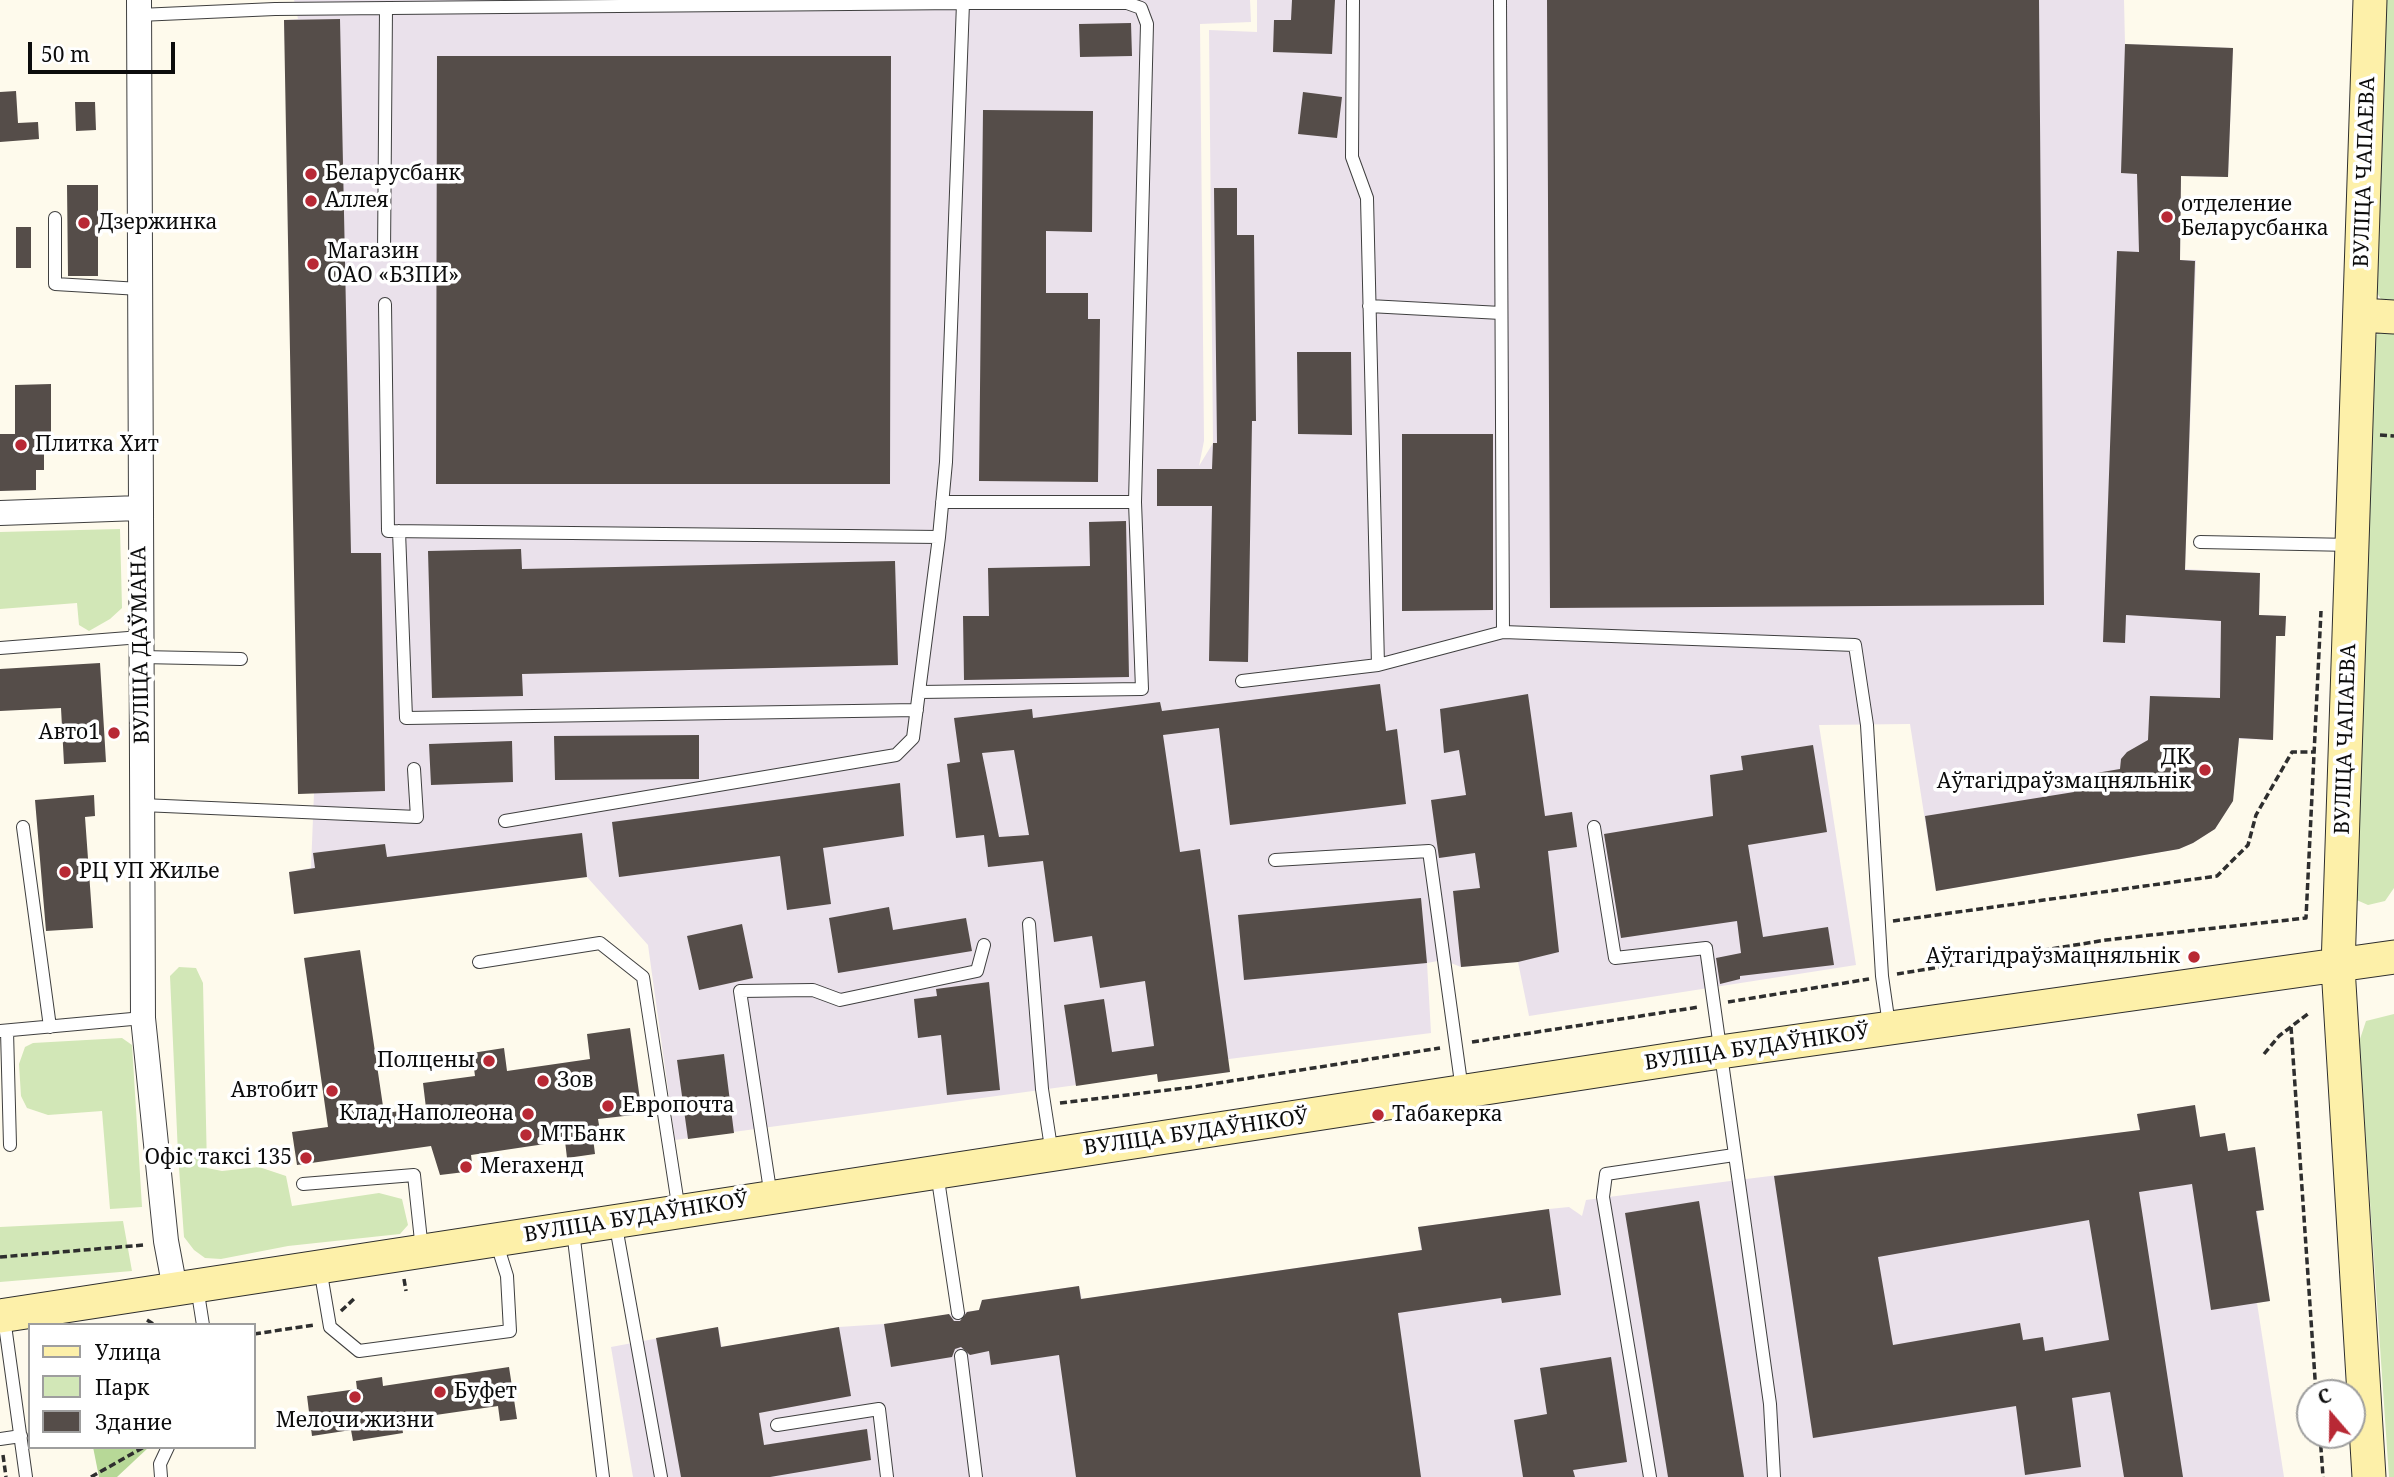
<!DOCTYPE html>
<meta charset="utf-8">
<style>
body{margin:0}
#map{position:relative;width:2394px;height:1477px;overflow:hidden;background:#fefaec;font-family:"Noto Serif",serif}
canvas{display:block}
.legend{position:absolute;left:28px;top:1323px;width:228px;height:126px;box-sizing:border-box;background:#fff;border:2px solid #9e9e9e;margin:0;padding:9px 12px;list-style:none;font-size:21px;color:#0c0c0c}
.legend li{display:flex;align-items:center;gap:14px;height:35px}
.legend b{width:35px;border:2px solid #9e9e9e}
.north{position:absolute;left:2296px;top:1379px;width:70px;height:70px;box-sizing:border-box;background:#fff;border:2px solid #9e9e9e;border-radius:50%;rotate:340deg;font-size:19px;font-weight:700;line-height:28px;text-align:center;color:#0c0c0c}
.north::after{content:'';display:block;margin:auto;width:24px;height:32px;background:#b82935;clip-path:polygon(50% 0,100% 100%,50% 72%,0 100%)}
.scale{position:absolute;left:28px;top:42px;width:147px;height:32px;box-sizing:border-box;border:4px solid #0c0c0c;border-top:0;padding-left:9px;font-size:21px;line-height:24px;white-space:nowrap;color:#0c0c0c;-webkit-text-stroke:5px #fff;paint-order:stroke}
</style>
<div id="map">
<canvas width="2394" height="1477"></canvas>
<ul class="legend">
<li><b style="height:9px;background:#fdf0a9"></b>Улица</li>
<li><b style="height:19px;background:#d2e7b7"></b>Парк</li>
<li><b style="height:19px;background:#554d49"></b>Здание</li>
</ul>
<div class="north">С</div>
<div class="scale">50 m</div>
</div>
<script>
const context = document.querySelector('canvas').getContext('2d');
context.lineJoin = 'round';
function fill(path, color) {
  context.fillStyle = color;
  context.fill(path, 'evenodd');
}
function shape(rows) {
  const path = new Path2D();
  for (const r of rows) {
    path.moveTo(r[0], r[1]);
    for (let i = 2; i < r.length; i += 2) path.lineTo(r[i], r[i + 1]);
  }
  return path;
}
function trace(path, color, width, dash) {
  context.strokeStyle = color;
  context.lineWidth = width;
  context.lineCap = dash ? 'butt' : 'round';
  context.setLineDash(dash || []);
  context.stroke(path);
}
function drawText(font, color, halo, rows, align = 'center') {
  context.font = font + ' "Noto Serif",serif';
  context.lineWidth = 7;
  context.setLineDash([]);
  context.textBaseline = 'middle';
  context.strokeStyle = halo;
  context.fillStyle = color;
  for (const [text, x, y, turn = 0] of rows) {
    context.save();
    context.translate(x, y);
    context.rotate((+turn || 0) * Math.PI / 180);
    context.textAlign = isNaN(turn) ? turn : align;
    if (halo) context.strokeText(text, 0, 0);
    context.fillText(text, 0, 0);
    context.restore();
  }
}
fill(shape([
 [294,0,1250,0,1251,22,1200,24,1204,441,1199,466,1213,443,1209,30,1257,32,1257,0,2124,0,2125,44,2233,48,2228,177,2181,176,2180,260,2196,260,2185,569,2260,573,2259,615,2286,616,2285,636,2276,636,2273,740,2239,739,2233,801,2215,829,2193,843,2179,849,1936,891,1910,724,1819,725,1856,965,1529,1016,1518,962,1461,967,1443,960,1427,963,1431,1033,1229,1059,1157,1074,675,1140,648,945,587,877,294,914,289,872,311,868,314,793,284,20,298,19],
 [2195,1105,2200,1137,2225,1133,2228,1151,2255,1147,2264,1210,2257,1211,2270,1301,2257,1303,2284,1477,633,1477,611,1347,718,1327,722,1347,839,1327,884,1324,979,1310,982,1300,1079,1286,1082,1299,1421,1250,1418,1227,1549,1209,1569,1207,1582,1216,1586,1200,1738,1180,2126,1132,2128,1148,2142,1146,2137,1114]
]), '#eae1eb');
fill(shape([
 [2382,0,2394,0,2394,305,2383,302,2375,290],
 [2394,329,2394,888,2385,901,2368,905,2352,898,2374,337,2380,332],
 [120,529,122,608,110,619,89,631,79,625,77,603,0,609,0,532],
 [179,967,196,968,203,983,207,1168,222,1171,259,1167,286,1176,292,1206,379,1193,402,1199,408,1225,400,1234,288,1246,221,1259,205,1258,194,1250,184,1237,178,1154,170,976],
 [2394,1014,2394,1477,2389,1477,2359,1042,2366,1021],
 [122,1038,132,1045,142,1207,110,1209,102,1111,48,1115,27,1108,21,1096,19,1064,25,1047,33,1043],
 [123,1221,132,1271,0,1282,0,1227]
]), '#d2e7b7');
fill(shape([
 [93,1447,149,1447,117,1477,99,1477]
]), '#b7d897');
fill(shape([
 [1292,0,1335,0,1332,54,1273,52,1274,20,1291,20],
 [1547,0,2039,0,2044,605,1550,608],
 [340,19,351,553,381,553,385,791,298,794,284,20],
 [1131,23,1132,56,1080,57,1079,24],
 [2125,44,2233,48,2228,177,2181,176,2180,260,2195,261,2185,570,2260,573,2259,615,2286,616,2285,636,2276,636,2273,740,2239,738,2233,801,2215,829,2193,843,2179,849,1936,891,1925,816,2074,792,2072,777,2120,769,2121,759,2127,752,2148,740,2150,696,2220,698,2221,621,2126,615,2125,643,2103,642,2117,251,2139,252,2137,174,2121,173],
 [437,56,891,56,890,484,436,484],
 [16,91,18,123,38,122,39,139,0,142,0,92],
 [1303,92,1342,97,1337,138,1298,134],
 [75,102,95,102,96,130,76,131],
 [983,110,1093,111,1092,232,1046,231,1046,293,1088,293,1088,319,1100,319,1098,482,979,481],
 [67,185,98,185,98,276,68,276],
 [1214,188,1237,188,1237,235,1254,235,1256,421,1252,421,1248,662,1209,661,1212,506,1157,506,1157,469,1212,469,1213,443,1217,443],
 [16,227,31,227,31,268,16,268],
 [1297,352,1351,352,1352,435,1298,434],
 [51,384,51,453,44,453,44,470,36,470,36,490,0,491,0,434,15,434,15,385],
 [1402,434,1493,434,1493,610,1402,611],
 [1126,521,1129,677,964,680,963,616,989,616,988,568,1090,566,1089,522],
 [521,549,522,569,895,561,898,665,522,674,523,696,432,698,428,551],
 [100,663,106,762,64,764,61,708,0,711,0,669],
 [1380,684,1386,731,1397,729,1406,804,1230,825,1219,728,1163,735,1180,852,1200,849,1230,1072,1158,1082,1157,1074,1076,1086,1064,1005,1104,999,1112,1052,1154,1046,1145,981,1100,988,1092,936,1054,942,1043,861,988,867,984,835,956,838,947,764,960,762,954,718,1032,709,1033,718,1160,702,1162,711],
 [1014,750,1029,835,999,837,982,753],
 [1528,694,1545,816,1572,812,1577,847,1548,851,1559,952,1518,962,1461,967,1453,891,1480,888,1475,853,1439,858,1431,800,1466,795,1459,750,1444,753,1440,709],
 [699,735,699,779,555,780,554,736],
 [512,741,513,782,431,785,429,744],
 [1813,745,1827,832,1748,845,1763,937,1828,927,1834,965,1740,976,1740,979,1720,984,1716,958,1741,953,1737,921,1621,938,1604,834,1713,816,1710,775,1743,770,1741,756],
 [900,783,904,836,823,848,831,904,787,910,780,856,619,877,612,822],
 [94,795,95,816,85,817,93,928,46,931,35,800],
 [582,833,587,877,294,914,289,872,315,868,313,853,385,844,387,857],
 [1421,898,1427,963,1244,980,1238,915],
 [889,907,893,930,966,918,972,951,838,973,829,918],
 [742,924,753,978,699,990,687,936],
 [360,950,384,1113,426,1108,423,1083,475,1076,472,1053,504,1048,507,1071,590,1059,587,1034,630,1028,642,1114,598,1119,601,1137,593,1138,595,1154,567,1158,565,1141,471,1155,473,1171,440,1175,431,1146,297,1165,292,1132,328,1127,304,958],
 [989,982,1000,1090,947,1095,941,1035,918,1038,914,999,937,996,936,989],
 [724,1054,734,1133,688,1139,677,1060],
 [2195,1105,2200,1137,2225,1133,2228,1151,2255,1147,2264,1210,2256,1211,2270,1301,2211,1310,2192,1184,2139,1192,2183,1477,2124,1477,2110,1392,2072,1398,2081,1467,2025,1475,2016,1406,1813,1438,1774,1176,2140,1130,2137,1114],
 [2089,1220,2109,1340,2045,1351,2043,1337,2023,1340,2020,1323,1893,1345,1878,1257],
 [1699,1201,1744,1477,1668,1477,1625,1213],
 [1549,1209,1561,1295,1502,1303,1501,1298,1398,1313,1421,1477,1076,1477,1059,1355,991,1365,989,1351,970,1355,961,1347,955,1349,952,1357,891,1367,884,1324,949,1314,954,1321,960,1321,967,1312,979,1310,982,1300,1079,1286,1081,1299,1422,1250,1418,1227],
 [718,1327,721,1347,839,1327,851,1396,759,1413,764,1445,867,1429,871,1460,770,1477,681,1477,656,1338],
 [1611,1357,1627,1462,1573,1470,1575,1477,1523,1477,1514,1420,1547,1414,1540,1368],
 [509,1367,517,1419,500,1421,498,1406,401,1420,403,1433,353,1441,351,1430,312,1436,307,1396,357,1389,356,1381,382,1377,383,1386]
]), '#554d49');
const service = shape([
 [1353,0,1352,157,1367,198,1378,665],
 [1500,0,1503,632],
 [139,15,275,9,963,3,1127,3,1141,8,1147,24,1135,502,1142,689,919,692],
 [55,218,55,284,140,289],
 [384,253,386,9],
 [385,304,388,531,939,537,946,462,963,3],
 [1369,306,1501,313],
 [942,502,1135,502],
 [399,531,406,718,917,710],
 [2200,542,2352,545],
 [0,648,141,637],
 [141,657,241,659],
 [1242,681,1378,665,1503,632,1855,645,1867,725,1882,976,1889,1025],
 [142,805,417,817,414,769],
 [505,821,896,755,913,738,939,537],
 [23,827,50,1027],
 [1594,827,1615,958,1706,948,1770,1404,1774,1477],
 [1275,860,1429,851,1462,1090],
 [1029,924,1042,1089,1052,1154],
 [479,962,600,943,643,977,679,1211],
 [0,1031,143,1018],
 [7,1031,10,1145],
 [937,1173,958,1313],
 [303,1184,414,1175,422,1250],
 [771,1197,740,991,813,990,840,1000,977,971,984,945],
 [615,1221,661,1477],
 [573,1231,603,1477],
 [320,1268,330,1327,359,1351,510,1331,507,1276,496,1241],
 [197,1287,203,1325],
 [4,1318,26,1477],
 [961,1356,976,1477],
 [777,1425,879,1409,887,1477],
 [0,1439,21,1436],
 [161,1477,160,1464,168,1447],
 [1650,1477,1603,1197,1606,1174,1734,1155]
]);
const minor = shape([
 [139,0,143,1018,166,1241,175,1289],
 [0,513,139,508]
]);
const secondary = shape([
 [2361,315,2394,317],
 [0,1316,1720,1052,2394,957],
 [2369,1477,2338,967,2370,0]
]);
trace(service, '#3f3f3f', 14);
trace(minor, '#3f3f3f', 26);
trace(secondary, '#2e2e2e', 35);
trace(shape([
 [2380,435,2394,436],
 [1893,921,2217,876,2248,845,2256,815,2292,752,2314,752],
 [1897,974,2106,940,2306,918,2321,611],
 [1728,1002,1869,979],
 [2291,1027,2316,1393],
 [1472,1042,1699,1007],
 [2264,1054,2279,1036,2309,1013],
 [1060,1103,1193,1087,1440,1048],
 [0,1257,144,1245],
 [404,1279,406,1291],
 [341,1311,355,1298],
 [147,1320,155,1325],
 [254,1334,314,1325],
 [2320,1435,2323,1477],
 [3,1455,6,1477],
 [91,1477,144,1447]
]), '#2e2e2e', 3.5, [7, 3.5]);
trace(service, '#fff', 12);
trace(minor, '#fff', 24);
trace(secondary, '#fdf0a9', 33);
for (const [x, y, r, color] of [
 [311,174,7,"#b82935"],
 [311,201,7,"#b82935"],
 [2167,217,7,"#b82935"],
 [84,223,7,"#b82935"],
 [313,264,7,"#b82935"],
 [21,445,7,"#b82935"],
 [114,733,7,"#b82935"],
 [2205,770,7,"#b82935"],
 [65,872,7,"#b82935"],
 [2194,957,7,"#b82935"],
 [489,1061,7,"#b82935"],
 [543,1081,7,"#b82935"],
 [332,1091,7,"#b82935"],
 [608,1106,7,"#b82935"],
 [528,1114,7,"#b82935"],
 [1378,1115,7,"#b82935"],
 [526,1135,7,"#b82935"],
 [306,1158,7,"#b82935"],
 [466,1167,7,"#b82935"],
 [440,1392,7,"#b82935"],
 [355,1397,7,"#b82935"]
]) {
  const dot = new Path2D();
  dot.arc(x, y, r, 0, 2 * Math.PI);
  context.fillStyle = color;
  context.fill(dot);
  trace(dot, '#fff', 2.5);
}
drawText('21px', '#0c0c0c', '#fff', [
 ["ВУЛІЦА ЧАПАЕВА",2365,172,-88],
 ["ВУЛІЦА ДАЎМАНА",141,645,-91],
 ["ВУЛІЦА ЧАПАЕВА",2346,739,-88],
 ["ВУЛІЦА БУДАЎНІКОЎ",1757,1048,-8],
 ["ВУЛІЦА БУДАЎНІКОЎ",1196,1133,-8],
 ["ВУЛІЦА БУДАЎНІКОЎ",636,1218,-9]
]);
drawText('21px', '#0c0c0c', '#fff', [
 ["Беларусбанк",325,174],
 ["Аллея",325,201],
 ["отделение",2181,205],
 ["Беларусбанка",2181,229],
 ["Дзержинка",98,223],
 ["Магазин",327,252],
 ["ОАО «БЗПИ»",327,276],
 ["Плитка Хит",35,445],
 ["Авто1",100,733,"right"],
 ["ДК",2191,758,"right"],
 ["Аўтагідраўзмацняльнік",2191,782,"right"],
 ["РЦ УП Жилье",79,872],
 ["Аўтагідраўзмацняльнік",2180,957,"right"],
 ["Полцены",475,1061,"right"],
 ["Зов",557,1081],
 ["Автобит",318,1091,"right"],
 ["Европочта",622,1106],
 ["Клад Наполеона",514,1114,"right"],
 ["Табакерка",1392,1115],
 ["МТБанк",540,1135],
 ["Офіс таксі 135",292,1158,"right"],
 ["Мегахенд",480,1167],
 ["Буфет",454,1392],
 ["Мелочи жизни",355,1421,"center"]
], 'left');
</script>
